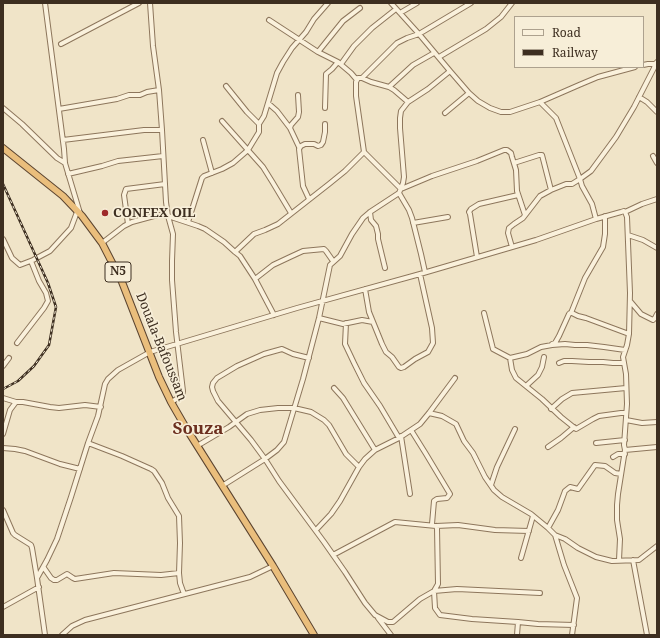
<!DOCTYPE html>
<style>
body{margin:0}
#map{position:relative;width:660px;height:638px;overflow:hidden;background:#f0e4c8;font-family:"Noto Serif",serif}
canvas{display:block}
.frame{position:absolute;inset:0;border:4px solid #3d2e20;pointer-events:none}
.legend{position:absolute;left:514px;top:16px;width:130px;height:52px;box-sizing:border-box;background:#f7eed8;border:1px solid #ada18e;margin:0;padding:5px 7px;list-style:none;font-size:12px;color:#3d2e20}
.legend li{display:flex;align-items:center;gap:8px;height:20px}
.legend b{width:20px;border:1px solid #ada18e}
</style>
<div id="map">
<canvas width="660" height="638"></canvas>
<div class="frame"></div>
<ul class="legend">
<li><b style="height:5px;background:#faf1dc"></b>Road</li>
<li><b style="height:5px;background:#3d2e20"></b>Railway</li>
</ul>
</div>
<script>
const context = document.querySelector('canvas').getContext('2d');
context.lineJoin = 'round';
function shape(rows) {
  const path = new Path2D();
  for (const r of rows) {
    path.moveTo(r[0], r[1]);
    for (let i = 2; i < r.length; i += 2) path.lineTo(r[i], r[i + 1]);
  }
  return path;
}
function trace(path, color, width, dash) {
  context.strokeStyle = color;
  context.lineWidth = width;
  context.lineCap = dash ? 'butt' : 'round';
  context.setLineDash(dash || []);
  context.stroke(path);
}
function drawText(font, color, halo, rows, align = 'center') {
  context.font = font + ' "Noto Serif",serif';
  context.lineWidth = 3.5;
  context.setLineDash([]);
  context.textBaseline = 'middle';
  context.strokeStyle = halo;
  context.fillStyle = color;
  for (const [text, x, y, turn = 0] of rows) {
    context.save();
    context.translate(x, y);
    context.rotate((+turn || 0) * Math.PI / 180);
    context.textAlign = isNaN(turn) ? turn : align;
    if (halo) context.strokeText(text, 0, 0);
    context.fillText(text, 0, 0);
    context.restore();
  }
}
const minor = shape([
 [45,3,64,149,65,163,80,213],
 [150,3,153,46,159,90,162,130,166,202,168,216,173,234,172,261,172,280,176,332,183,391,182,396,171,402],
 [400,13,417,3],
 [269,20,318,52,338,62],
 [61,44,139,3],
 [318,52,343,21,360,8],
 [439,57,486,29,501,17,512,3],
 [341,64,354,46,372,28,396,9],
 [643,65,648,64,655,64,657,62],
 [450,71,469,93,478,101,490,108,501,112,510,112,540,102,579,85,598,77,635,67],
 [362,78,397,43,407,38,419,34,471,3],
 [226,86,247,112,259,124],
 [389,87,413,65,434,53],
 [298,95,299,112,298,117,291,125,290,128,299,147],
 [639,97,647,102,657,112],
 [408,102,394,90,389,87,371,82,362,78,358,78,356,82,356,96,364,152,401,189,432,176,477,161,504,150,507,150,511,153,512,157,516,170,517,191,525,215],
 [269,104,277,111,290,128],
 [3,108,22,124,57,158,65,163],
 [325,108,326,74,332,69,338,62,351,73,357,80],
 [59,109,117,99,129,95,140,95,147,92,159,90],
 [445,113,469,93],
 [222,121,263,167,273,183,291,213],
 [63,140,144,130,162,130],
 [203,140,212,173],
 [653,156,657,163],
 [514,163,539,155,542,155,551,190],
 [68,174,102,166,118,161,163,156],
 [399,193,409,210,412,218,421,254,425,272],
 [309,199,303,186,299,149,301,146,305,144,314,144,318,146,321,145,323,142,325,132,325,124],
 [370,212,371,220,376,226,378,234,378,239,385,268],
 [596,219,592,204,582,186,580,179,591,171,616,137,634,107,654,68,655,64],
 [188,222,202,178,204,176,222,169,233,163,248,150,259,132,259,124,264,116,277,73,283,62,292,48,306,32,314,19,328,3],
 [413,223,448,217],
 [128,224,124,195,126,189,165,184],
 [628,235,643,240,657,248],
 [3,239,12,258,20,265,33,260,50,251,71,228,77,212],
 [102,243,124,226,132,222,154,216,161,215,168,216,198,226,205,229,224,242,235,252,240,256,255,279,274,315],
 [512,247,508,233,509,228,514,224,523,218,540,196,551,190,566,184,572,184,580,179,556,118,540,102],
 [235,252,254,234,265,230,278,224,329,184,345,171,364,152],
 [477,257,470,214,469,212,471,209,479,204,518,195],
 [255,279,273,265,290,257,303,251,324,249,326,251,333,261],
 [365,289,369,312,382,344,386,352,392,357,399,367,401,368,404,367,415,359,428,352,433,343,432,328,420,274],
 [630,301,641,314,653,320,655,318,657,314],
 [484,313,493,349,510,358],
 [571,313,585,278,603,247,605,234,605,216],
 [319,318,343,324,362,320,373,322],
 [346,323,345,344,354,363,364,383,380,406,399,438],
 [17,343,44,308,48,301,46,293,39,281,31,261],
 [552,344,555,343,559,336,569,314,570,313,572,313,578,316,586,318,629,334],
 [625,350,604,347,587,345,575,345,565,344,552,345,541,347,527,354,510,358,512,370,516,378,542,399,561,417,576,429,593,419,599,416,621,413,626,413],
 [309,358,293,354,282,349,264,354,237,366,217,378,213,383,212,387,213,391,218,401,251,440,265,459,279,481,324,542,345,572,365,603,375,615,388,622,393,622,420,599,434,591,457,589,540,593],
 [559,363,564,361,572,361,589,362,603,362,613,363,624,363],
 [3,366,9,358],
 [526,386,538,375,542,367,544,357],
 [334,388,343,398,375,450],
 [3,398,16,402],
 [551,409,562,399,572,393,626,388],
 [429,413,442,416,456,424,464,441,473,453,485,477,494,490,502,497,531,514,548,528,555,535,564,565,577,598,572,635],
 [626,420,642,423,657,422],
 [411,430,426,454,450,494,447,498,437,499,434,501,432,524],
 [3,434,10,410,16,402,23,402,50,407,59,408,85,405,101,407],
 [401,436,410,494],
 [88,443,122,456,151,469,154,471,162,483,168,498,179,516,180,543,179,573,180,583,184,594],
 [596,443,625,440],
 [197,446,229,427,247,414,260,410,278,408,294,408,311,412,324,420,329,425,346,454,359,467],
 [548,447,561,438,574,427],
 [3,448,15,449,25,451,60,464,80,469],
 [625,450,657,447],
 [613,457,618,454,625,454],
 [491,485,497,467,515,429],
 [222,486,265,459,277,450,284,442,303,379,319,318,330,265,340,256,352,234,363,218,370,212,399,193,403,183,404,177,400,128,400,118,401,111,408,102,428,89,450,71,419,34,391,3],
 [3,510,13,533,15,535,31,545,32,548,37,578],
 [436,526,437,528,438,584,434,591,435,608,440,615,472,619,518,622,538,624,574,625],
 [548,528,558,510,565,491,570,487,578,489,595,465,605,466,615,473,621,474],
 [316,530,331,514,340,501,359,467,365,459,375,450,399,438,420,424,429,413,455,378],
 [555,535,565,539,578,548,596,557,612,561,639,560,657,546],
 [333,555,395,522,436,526,458,525,495,530,529,531],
 [521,558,533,516],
 [619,560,620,539,617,520,617,505,618,494,625,450,624,445,627,404,626,374,623,357,627,345,629,334,630,293,627,217,625,212],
 [633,560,647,635],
 [44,568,51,578,54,580,57,580,67,574,73,578,75,579,114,573,161,575,179,573],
 [3,607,39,587],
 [378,618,391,635],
 [45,635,37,578,47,560,57,539,71,497,88,443,98,416,105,384,108,379,118,370,150,352,297,308,420,274,536,240,596,219,621,212,624,211,625,212,642,204,657,199],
 [62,635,72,626,85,620,231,582,250,577,273,566],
 [517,635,518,622]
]);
const trunk = shape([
 [3,148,63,196,82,216,102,243,122,282,159,377,171,402,186,428,273,566,314,635]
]);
trace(minor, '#8d765c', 6);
trace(trunk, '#5b4430', 8);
trace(minor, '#faf1dc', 4);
trace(trunk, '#eabe7c', 6);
const rail = shape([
 [3,184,48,283,56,307,49,345,34,366,18,381,3,389]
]);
trace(rail, '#3d2e20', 2.5);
trace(rail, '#f7eed8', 1, [3]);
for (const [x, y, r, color] of [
 [105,213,4,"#9e2a2b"]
]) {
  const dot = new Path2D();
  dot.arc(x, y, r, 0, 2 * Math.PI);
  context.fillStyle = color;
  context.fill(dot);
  trace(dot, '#f7eed8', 1.5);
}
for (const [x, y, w] of [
 [118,272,26]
]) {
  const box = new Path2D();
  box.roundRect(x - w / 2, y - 10, w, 20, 3);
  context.fillStyle = '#f7eed8';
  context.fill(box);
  trace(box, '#3d2e20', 1);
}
drawText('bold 12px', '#3d2e20', null, [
 ["N5",118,272]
]);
drawText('bold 13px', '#3d2e20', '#f7eed8', [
 ["CONFEX OIL",113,213]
], 'left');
drawText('13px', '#3d2e20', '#f7eed8', [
 ["Douala-Bafoussam",161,347,68]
]);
drawText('bold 17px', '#6b2e1e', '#f7eed8', [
 ["Souza",198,429]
]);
</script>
